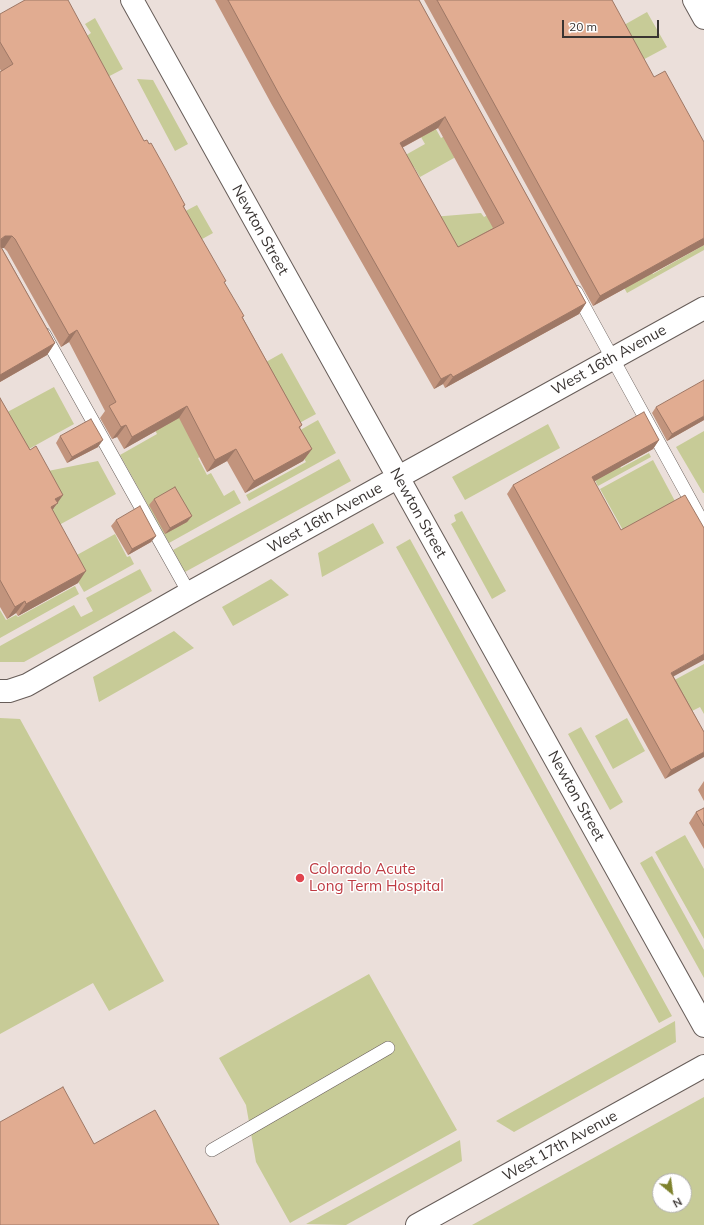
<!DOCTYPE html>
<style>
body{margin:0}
#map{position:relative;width:704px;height:1225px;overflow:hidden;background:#ebdfda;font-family:Mulish,sans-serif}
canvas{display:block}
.north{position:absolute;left:652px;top:1173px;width:40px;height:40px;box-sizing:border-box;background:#fff;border:1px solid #b0aead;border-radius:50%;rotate:151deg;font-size:11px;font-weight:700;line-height:16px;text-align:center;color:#393432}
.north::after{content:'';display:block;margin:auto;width:14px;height:18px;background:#7e822d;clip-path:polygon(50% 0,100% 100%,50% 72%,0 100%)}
.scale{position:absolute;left:562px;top:20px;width:97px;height:18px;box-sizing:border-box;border:2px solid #393432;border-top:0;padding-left:5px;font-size:12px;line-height:14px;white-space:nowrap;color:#393432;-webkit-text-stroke:3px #fff;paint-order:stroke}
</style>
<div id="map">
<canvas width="704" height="1225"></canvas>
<div class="north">N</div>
<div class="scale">20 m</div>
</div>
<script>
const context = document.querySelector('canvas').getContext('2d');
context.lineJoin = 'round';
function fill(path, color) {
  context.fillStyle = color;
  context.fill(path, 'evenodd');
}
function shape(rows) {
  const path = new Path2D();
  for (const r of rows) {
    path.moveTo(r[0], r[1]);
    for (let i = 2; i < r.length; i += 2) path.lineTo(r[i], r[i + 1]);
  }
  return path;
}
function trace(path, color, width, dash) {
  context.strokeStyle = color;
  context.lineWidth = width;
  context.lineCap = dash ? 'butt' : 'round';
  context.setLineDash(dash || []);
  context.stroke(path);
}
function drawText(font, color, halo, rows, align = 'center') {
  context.font = font + ' Mulish,sans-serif';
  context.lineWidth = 3;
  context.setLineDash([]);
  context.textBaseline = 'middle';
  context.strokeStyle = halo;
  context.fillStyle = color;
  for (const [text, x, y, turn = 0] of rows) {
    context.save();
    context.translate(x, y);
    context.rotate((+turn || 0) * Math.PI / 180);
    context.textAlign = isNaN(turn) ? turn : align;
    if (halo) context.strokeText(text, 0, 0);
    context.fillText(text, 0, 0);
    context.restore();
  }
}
fill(shape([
 [647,12,667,47,637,63,617,29],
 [95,18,123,69,100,81,84,38,91,33,85,24],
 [137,79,153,80,188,144,175,151],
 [424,108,441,138,467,123,479,144,420,177,414,167,409,170,402,157,425,144,414,125],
 [197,205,213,233,78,308,178,215],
 [495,211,513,220,453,254,432,217,481,213,484,217],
 [633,239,653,274,704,245,704,250,627,293,606,255],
 [282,353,316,414,292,427,257,367],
 [54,387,74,424,0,465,0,416],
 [179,417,215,449,198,458,207,475,211,473,224,496,234,490,241,503,169,543,120,455,157,434,155,430],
 [318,420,336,453,249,501,246,495,306,462,293,439,295,433],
 [548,424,560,448,465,500,452,477],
 [704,431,704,493,703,493,676,447],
 [608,446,621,468,649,453,651,457,598,486,584,459],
 [339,459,351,481,185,572,173,550],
 [653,460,676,503,624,532,600,489],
 [98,461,116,494,48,531,47,511,55,507,38,473],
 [462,511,506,591,492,599,451,524,456,521,454,515],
 [373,523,384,543,322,577,318,553],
 [115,534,127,557,130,556,134,564,84,592,66,561],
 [410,539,672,1016,659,1023,396,547],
 [140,569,152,591,24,662,0,662,0,646,74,605,81,617,93,611,86,598],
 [271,579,289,595,233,626,222,607],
 [75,586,79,594,0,638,0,610,6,620,16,615,18,617],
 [174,631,194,648,99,702,93,677],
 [704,664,704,714,700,707,686,714,669,683],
 [0,718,20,719,164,981,109,1011,93,983,0,1034],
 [627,718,645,751,613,769,595,736],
 [581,727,623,802,610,810,568,734],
 [685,835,704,869,704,939,655,852],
 [652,856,704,950,704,978,640,863],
 [369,974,457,1130,290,1223,256,1162,246,1105,219,1058],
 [675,1021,676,1042,514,1132,496,1121],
 [704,1097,704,1225,472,1225],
 [660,1181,684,1181,684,1205,660,1205],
 [460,1140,462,1161,346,1225,306,1224]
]), '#c7cb97');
const service = shape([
 [576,292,704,525],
 [44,334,189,593],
 [212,1150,388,1048]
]);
const minor = shape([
 [132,0,704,1026],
 [694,0,704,18],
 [0,691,9,691,27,685,189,593,704,308]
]);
const tertiary = shape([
 [417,1225,704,1066]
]);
trace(service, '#675d59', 14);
trace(minor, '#675d59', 24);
trace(tertiary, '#675d59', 24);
trace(service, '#fff', 13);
trace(minor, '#fff', 22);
trace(tertiary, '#fff', 22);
fill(shape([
 [215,0,419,0,586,303,579,314,445,388,443,384,434,389,272,105],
 [438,128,493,228,458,247,402,148],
 [424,0,612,0,704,245,593,306],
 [0,14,144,141,185,205,184,207,243,318,302,425,300,428,312,449,303,461,245,493,227,461,207,472,179,418,124,449,117,437,112,439,100,418,105,411,69,342,61,347,7,251,4,248,2,248,55,343,47,355,0,382,0,72,1,71,0,69],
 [0,398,30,450,63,495,52,510,78,583,18,616,16,613,7,619,0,607],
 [656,407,704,420,667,441,652,413],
 [60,436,98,447,67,463,56,443],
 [659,440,653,449,594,481,674,677,704,732,665,779,507,494,513,485],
 [154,499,192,516,187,522,165,534,149,505],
 [116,520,156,536,151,542,128,555,111,526],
 [704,781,704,801,698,790],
 [704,808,704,849,689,823,696,812]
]), '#c2947d');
fill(shape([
 [445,117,438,128,392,153,400,143],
 [5,236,12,236,4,248,0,248,0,241],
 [704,238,704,245,593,306,600,296],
 [586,303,579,314,445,388,453,377],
 [77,330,69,342,61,347,69,335],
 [55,343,47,355,0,382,0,375],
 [451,374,443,384,434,389,441,379],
 [187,406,179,418,124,449,132,437],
 [704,416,704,420,667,441,672,434],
 [126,425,117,437,112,439,121,427],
 [103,440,98,447,67,463,72,457],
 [659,440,653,449,586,486,592,477],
 [236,449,227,461,207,472,215,460],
 [312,449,303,461,245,493,254,481],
 [63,495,49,515,42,519,55,499],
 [192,516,187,522,165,534,170,528],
 [156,536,151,542,128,555,132,549],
 [86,571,78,583,18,616,26,604],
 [25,601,16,613,7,619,15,607],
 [704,654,704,660,665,681,671,673],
 [704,752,704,757,665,779,671,770]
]), '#9e7866');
const building = shape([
 [25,0,68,0,144,141,147,140,149,144,151,143,165,168,185,205,183,206,226,281,224,282,244,316,242,317,302,425,299,427,312,449,254,481,236,449,215,460,187,406,132,437,126,425,121,427,109,406,116,402,77,330,69,335,15,239,12,236,5,236,1,239,1,247,55,343,0,375,0,72,13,64,0,42,0,14,25,0],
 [228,0,419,0,586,303,453,377,451,374,441,379,279,94,228,0],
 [445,117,504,223,458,247,400,143,445,117],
 [437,0,612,0,654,77,665,71,704,142,704,238,600,296,437,0],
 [704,380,704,416,672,434,656,407,704,380],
 [0,398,30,450,36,446,63,495,55,499,58,503,51,507,86,571,26,604,25,601,15,607,0,580,0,398],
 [644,412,659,440,592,477,621,530,685,495,704,528,704,654,671,673,704,732,704,752,671,770,513,485,642,413,644,412],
 [91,419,103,440,72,457,60,436,91,419],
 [175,487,192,516,170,528,154,499,175,487],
 [140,506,156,536,132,549,116,520,140,506],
 [704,808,704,826,696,812,704,808],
 [63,1087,94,1144,155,1110,219,1225,0,1225,0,1122,63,1087]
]);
fill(building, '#e1ac91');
trace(building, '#9e7866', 1);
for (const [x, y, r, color] of [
 [300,878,5,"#e0444e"]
]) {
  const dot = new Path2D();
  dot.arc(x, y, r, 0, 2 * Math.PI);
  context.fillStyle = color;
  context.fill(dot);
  trace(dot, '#fff', 1.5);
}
drawText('15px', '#393432', '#fff', [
 ["Newton Street",260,230,61],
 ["West 16th Avenue",609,360,-29],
 ["Newton Street",418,513,61],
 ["West 16th Avenue",325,518,-29],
 ["Newton Street",576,796,61],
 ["West 17th Avenue",560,1146,-29]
]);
drawText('15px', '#be3a42', '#fff', [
 ["Colorado Acute",309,869],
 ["Long Term Hospital",309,886]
], 'left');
</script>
